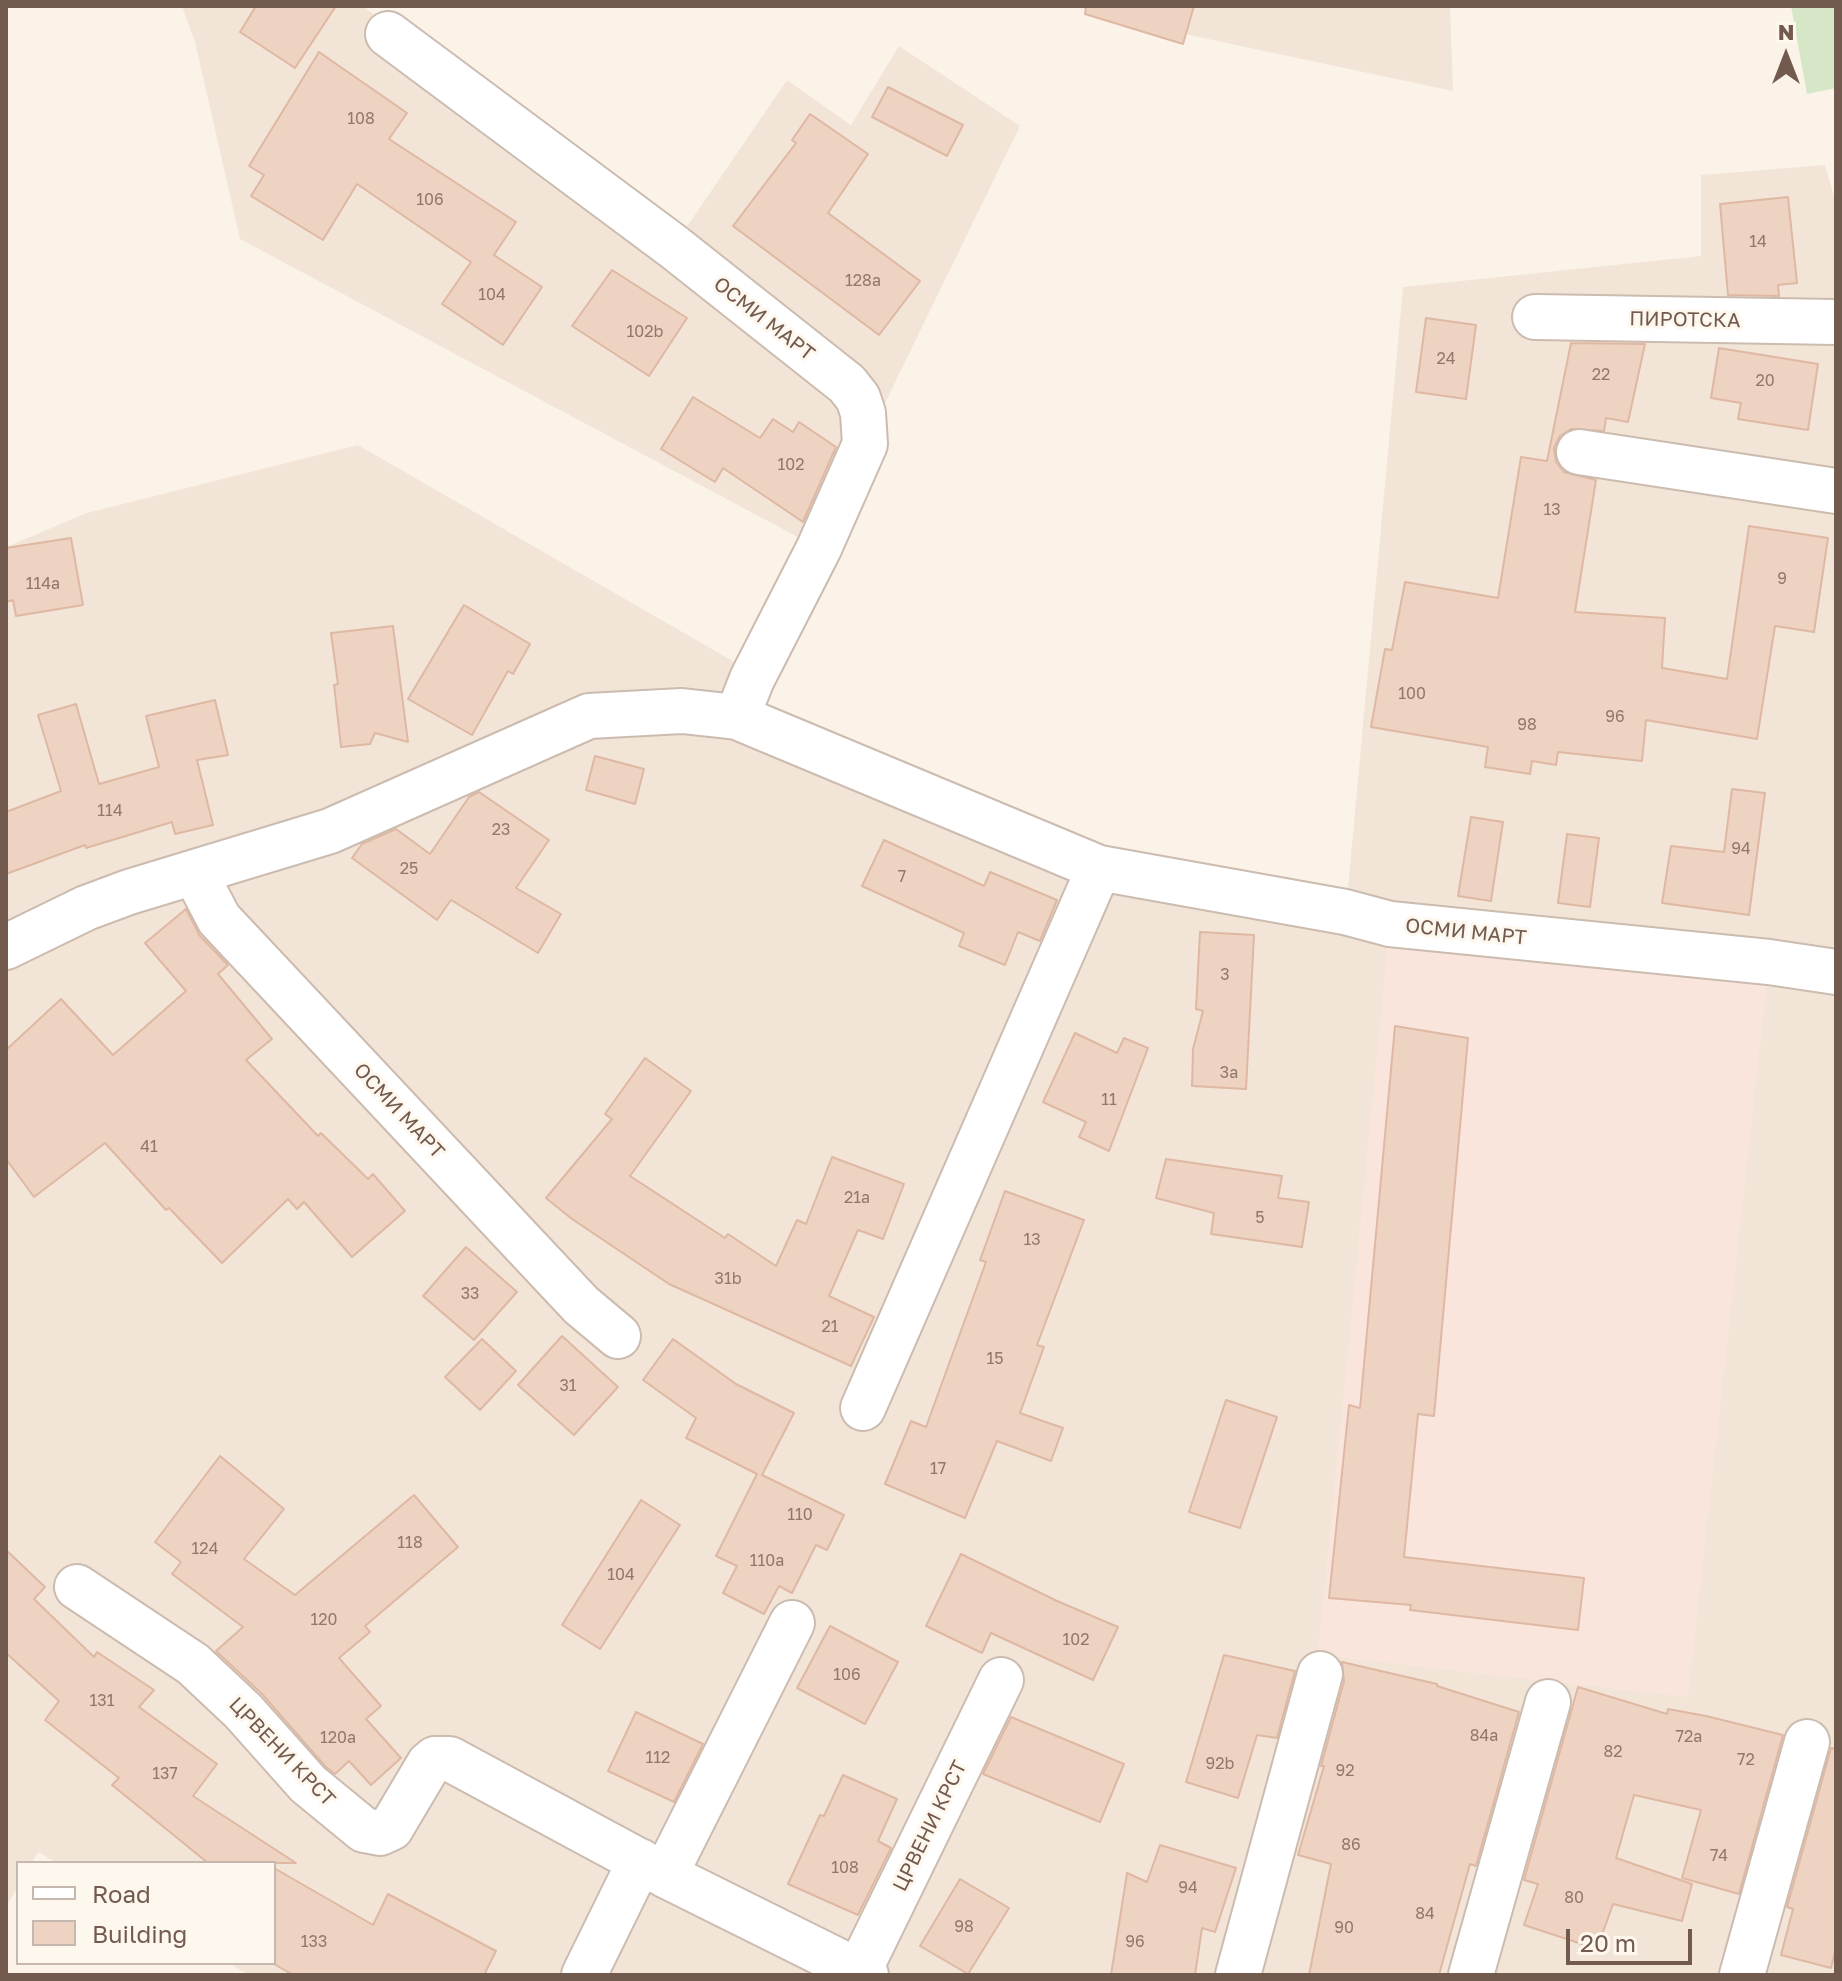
<!DOCTYPE html>
<meta charset="utf-8">
<style>
body{margin:0}
#map{position:relative;width:1842px;height:1981px;overflow:hidden;background:#fbf3e8;font-family:"Golos Text",sans-serif}
canvas{display:block}
.frame{position:absolute;inset:0;border:8px solid #735a4e;pointer-events:none}
.legend{position:absolute;left:16px;top:1861px;width:260px;height:104px;box-sizing:border-box;background:#fef7ee;border:2px solid #c6b8ae;margin:0;padding:10px 14px;list-style:none;font-size:24px;color:#735a4e}
.legend li{display:flex;align-items:center;gap:16px;height:40px}
.legend b{width:40px;border:2px solid #c6b8ae}
.north{position:absolute;left:1746px;top:16px;width:80px;height:80px;-webkit-text-stroke:6px #fef7ee;paint-order:stroke;rotate:0deg;font-size:22px;font-weight:700;line-height:32px;text-align:center;color:#735a4e}
.north::after{content:'';display:block;margin:auto;width:28px;height:36px;background:#735a4e;clip-path:polygon(50% 0,100% 100%,50% 72%,0 100%)}
.scale{position:absolute;left:1566px;top:1929px;width:126px;height:36px;box-sizing:border-box;border:4px solid #735a4e;border-top:0;padding-left:10px;font-size:24px;line-height:28px;white-space:nowrap;color:#735a4e;-webkit-text-stroke:6px #fef7ee;paint-order:stroke}
</style>
<div id="map">
<canvas width="1842" height="1981"></canvas>
<div class="frame"></div>
<ul class="legend">
<li><b style="height:10px;background:#fff"></b>Road</li>
<li><b style="height:22px;background:#eed2c2"></b>Building</li>
</ul>
<div class="north">N</div>
<div class="scale">20 m</div>
</div>
<script>
const context = document.querySelector('canvas').getContext('2d');
context.lineJoin = 'round';
function fill(path, color) {
  context.fillStyle = color;
  context.fill(path, 'evenodd');
}
function shape(rows) {
  const path = new Path2D();
  for (const r of rows) {
    path.moveTo(r[0], r[1]);
    for (let i = 2; i < r.length; i += 2) path.lineTo(r[i], r[i + 1]);
  }
  return path;
}
function trace(path, color, width, dash) {
  context.strokeStyle = color;
  context.lineWidth = width;
  context.lineCap = dash ? 'butt' : 'round';
  context.setLineDash(dash || []);
  context.stroke(path);
}
function drawText(font, color, halo, rows, align = 'center') {
  context.font = font + ' "Golos Text",sans-serif';
  context.lineWidth = 6;
  context.setLineDash([]);
  context.textBaseline = 'middle';
  context.strokeStyle = halo;
  context.fillStyle = color;
  for (const [text, x, y, turn = 0] of rows) {
    context.save();
    context.translate(x, y);
    context.rotate((+turn || 0) * Math.PI / 180);
    context.textAlign = isNaN(turn) ? turn : align;
    if (halo) context.strokeText(text, 0, 0);
    context.fillText(text, 0, 0);
    context.restore();
  }
}
fill(shape([
 [182,6,363,6,673,247,787,80,851,125,899,46,1020,126,865,444,738,717,1099,868,1346,911,1403,287,1701,256,1701,175,1825,165,1836,203,1836,1975,249,1975,229,1963,274,1963,274,1863,57,1863,38,1852,32,1863,18,1863,18,1887,6,1907,6,547,87,513,358,445,736,663,807,542,240,239,195,42],
 [1106,6,1450,6,1453,91,1104,17]
]), '#f2e5d7');
fill(shape([
 [1390,924,1769,962,1688,1697,1318,1655]
]), '#fae5dd');
fill(shape([
 [1791,6,1836,6,1836,88,1807,94]
]), '#d5e7c7');
const building = shape([
 [256,6,336,6,295,68,240,32,256,6],
 [1086,6,1194,6,1183,44,1085,14,1086,6],
 [319,52,407,113,389,139,516,222,494,255,542,287,503,345,442,304,471,262,357,184,323,240,251,196,264,175,249,166,319,52],
 [888,87,963,125,947,156,872,117,888,87],
 [810,114,868,154,828,213,920,281,879,335,733,226,796,143,792,140,810,114],
 [1788,197,1797,283,1778,285,1779,296,1728,295,1720,204,1788,197],
 [612,270,687,318,649,376,572,326,612,270],
 [1426,318,1476,325,1466,399,1416,392,1426,318],
 [1571,343,1645,344,1628,422,1606,418,1604,431,1571,429,1560,436,1554,448,1556,462,1564,472,1596,480,1575,612,1665,618,1662,668,1727,679,1749,526,1828,538,1814,632,1775,626,1757,739,1646,720,1642,761,1558,752,1556,765,1532,761,1530,774,1485,767,1488,747,1371,727,1385,649,1392,650,1405,582,1498,598,1521,457,1547,461,1571,343],
 [1719,348,1818,364,1808,430,1738,419,1741,403,1711,398,1719,348],
 [693,397,760,438,773,419,793,432,799,422,836,447,803,522,723,468,715,482,661,449,693,397],
 [71,538,83,605,16,616,13,600,6,602,6,548,71,538],
 [464,605,530,644,513,674,508,671,472,735,408,699,464,605],
 [393,626,408,742,375,733,370,744,341,747,334,685,338,684,331,633,393,626],
 [215,700,228,755,197,760,213,825,175,834,172,822,86,848,85,845,6,874,6,812,61,791,38,715,76,704,99,784,159,767,146,716,215,700],
 [595,756,644,769,635,804,586,790,595,756],
 [1732,789,1765,793,1749,915,1662,903,1671,846,1724,852,1732,789],
 [479,792,549,840,516,888,561,914,538,953,451,900,437,920,352,858,362,844,396,829,430,854,469,797,479,792],
 [1471,817,1503,822,1491,901,1458,896,1471,817],
 [1567,834,1599,838,1590,907,1558,903,1567,834],
 [884,840,984,886,990,872,1057,900,1040,941,1018,932,1005,965,959,946,964,933,862,886,884,840],
 [186,909,200,936,228,965,218,974,272,1039,246,1060,318,1136,321,1133,368,1179,373,1174,405,1211,352,1257,304,1202,297,1209,288,1199,222,1263,169,1208,166,1210,105,1143,34,1197,6,1159,6,1050,61,999,113,1055,186,991,145,943,186,909],
 [1200,932,1254,935,1246,1089,1192,1086,1193,1049,1203,1011,1196,1009,1200,932],
 [1395,1026,1468,1038,1434,1416,1418,1414,1404,1557,1584,1578,1578,1630,1410,1610,1411,1605,1329,1598,1349,1405,1360,1408,1395,1026],
 [1075,1033,1117,1053,1124,1038,1148,1048,1109,1151,1079,1137,1086,1122,1043,1102,1075,1033],
 [645,1058,691,1091,630,1176,725,1238,728,1234,776,1266,797,1220,806,1224,832,1157,904,1184,883,1239,858,1230,829,1296,874,1317,851,1366,669,1284,572,1219,546,1198,612,1119,605,1114,645,1058],
 [1166,1159,1282,1176,1278,1198,1309,1202,1302,1247,1211,1234,1214,1213,1156,1198,1166,1159],
 [1005,1191,1084,1220,1037,1345,1044,1347,1020,1413,1063,1428,1051,1461,997,1441,965,1518,885,1484,911,1421,926,1427,986,1262,980,1260,1005,1191],
 [466,1247,517,1292,474,1340,423,1296,466,1247],
 [562,1336,618,1387,574,1435,518,1385,562,1336],
 [482,1339,516,1371,480,1410,445,1377,482,1339],
 [673,1339,736,1384,794,1413,762,1475,844,1515,827,1550,816,1545,792,1593,779,1586,764,1614,723,1593,737,1566,716,1556,757,1474,686,1438,696,1418,643,1380,673,1339],
 [1226,1400,1277,1417,1240,1528,1189,1512,1226,1400],
 [220,1456,284,1509,244,1559,295,1595,414,1495,458,1547,365,1626,370,1632,339,1658,381,1706,366,1719,401,1758,371,1785,349,1761,335,1774,325,1766,262,1694,216,1651,243,1627,172,1574,181,1562,155,1542,220,1456],
 [641,1500,680,1525,600,1649,562,1625,641,1500],
 [6,1550,45,1587,34,1599,94,1657,97,1652,154,1690,139,1707,217,1764,193,1796,296,1863,208,1863,112,1785,119,1778,45,1720,59,1701,6,1653,6,1550],
 [961,1554,1057,1601,1118,1627,1093,1680,991,1633,982,1653,926,1626,961,1554],
 [830,1626,898,1662,865,1724,797,1688,830,1626],
 [1224,1655,1295,1671,1277,1738,1257,1735,1238,1798,1186,1782,1224,1655],
 [1342,1662,1437,1684,1437,1686,1519,1712,1476,1866,1470,1864,1439,1975,1309,1975,1331,1864,1298,1855,1324,1766,1321,1766,1344,1681,1342,1662],
 [1578,1687,1667,1714,1668,1709,1706,1716,1783,1735,1739,1894,1682,1878,1701,1810,1634,1795,1616,1858,1692,1884,1682,1921,1613,1904,1597,1949,1524,1925,1538,1884,1524,1880,1578,1687],
 [636,1712,703,1744,674,1802,608,1771,636,1712],
 [1011,1717,1124,1764,1100,1822,983,1774,1011,1717],
 [1831,1748,1836,1749,1836,1948,1831,1968,1781,1955,1793,1909,1787,1907,1831,1748],
 [843,1775,897,1799,878,1841,891,1848,858,1915,788,1884,820,1815,824,1816,843,1775],
 [1160,1845,1236,1868,1215,1932,1202,1928,1195,1975,1111,1975,1127,1873,1147,1882,1160,1845],
 [274,1868,373,1925,388,1894,496,1951,484,1975,293,1975,274,1964,274,1868],
 [960,1879,1009,1908,968,1974,920,1946,960,1879]
]);
fill(building, '#eed2c2');
trace(building, '#dfb8a3', 2);
const minor = shape([
 [388,34,674,247,847,384,858,398,863,413,865,444,819,548,752,679,737,717],
 [1535,317,1836,322],
 [1579,452,1836,491],
 [195,873,219,919,581,1305,618,1336],
 [6,947,86,908,129,892,330,831,589,716,682,711,737,717,1099,868,1345,912,1390,924,1769,962,1836,972],
 [863,1408,1099,868],
 [77,1587,193,1664,243,1711,308,1784,364,1830,380,1833,391,1828,429,1764,435,1759,450,1759,665,1875,866,1975],
 [665,1875,792,1623],
 [584,1975,640,1861],
 [857,1975,1001,1680],
 [1238,1975,1320,1674],
 [1471,1975,1548,1702],
 [1742,1975,1807,1742]
]);
trace(minor, '#ccbbaf', 48);
trace(minor, '#fff', 44);
drawText('16px', '#92786b', null, [
 ["108",361,119],
 ["106",430,200],
 ["14",1758,242],
 ["128a",863,281],
 ["104",492,295],
 ["102b",645,332],
 ["24",1446,359],
 ["22",1601,375],
 ["20",1765,381],
 ["102",791,465],
 ["13",1552,510],
 ["9",1782,579],
 ["114a",43,584],
 ["100",1412,694],
 ["96",1615,717],
 ["98",1527,725],
 ["114",110,811],
 ["23",501,830],
 ["94",1741,849],
 ["25",409,869],
 ["7",902,877],
 ["3",1225,975],
 ["3a",1229,1073],
 ["11",1109,1100],
 ["41",149,1147],
 ["21a",857,1198],
 ["5",1260,1218],
 ["13",1032,1240],
 ["31b",728,1279],
 ["33",470,1294],
 ["21",830,1327],
 ["15",995,1359],
 ["31",568,1386],
 ["17",938,1469],
 ["110",800,1515],
 ["118",410,1543],
 ["124",205,1549],
 ["110a",767,1561],
 ["104",621,1575],
 ["120",324,1620],
 ["102",1076,1640],
 ["106",847,1675],
 ["131",102,1701],
 ["84a",1484,1736],
 ["72a",1689,1737],
 ["120a",338,1738],
 ["82",1613,1752],
 ["112",658,1758],
 ["72",1746,1760],
 ["92b",1220,1764],
 ["92",1345,1771],
 ["137",165,1774],
 ["86",1351,1845],
 ["74",1719,1856],
 ["108",845,1868],
 ["94",1188,1888],
 ["80",1574,1898],
 ["84",1425,1914],
 ["98",964,1927],
 ["90",1344,1928],
 ["133",314,1942],
 ["96",1135,1942]
]);
drawText('20px', '#735a4e', '#fef7ee', [
 ["ОСМИ МАРТ",764,319,38],
 ["ПИРОТСКА",1685,320,1],
 ["ОСМИ МАРТ",1466,932,6],
 ["ОСМИ МАРТ",399,1111,47],
 ["ЦРВЕНИ КРСТ",282,1752,46],
 ["ЦРВЕНИ КРСТ",930,1826,-64]
]);
</script>
